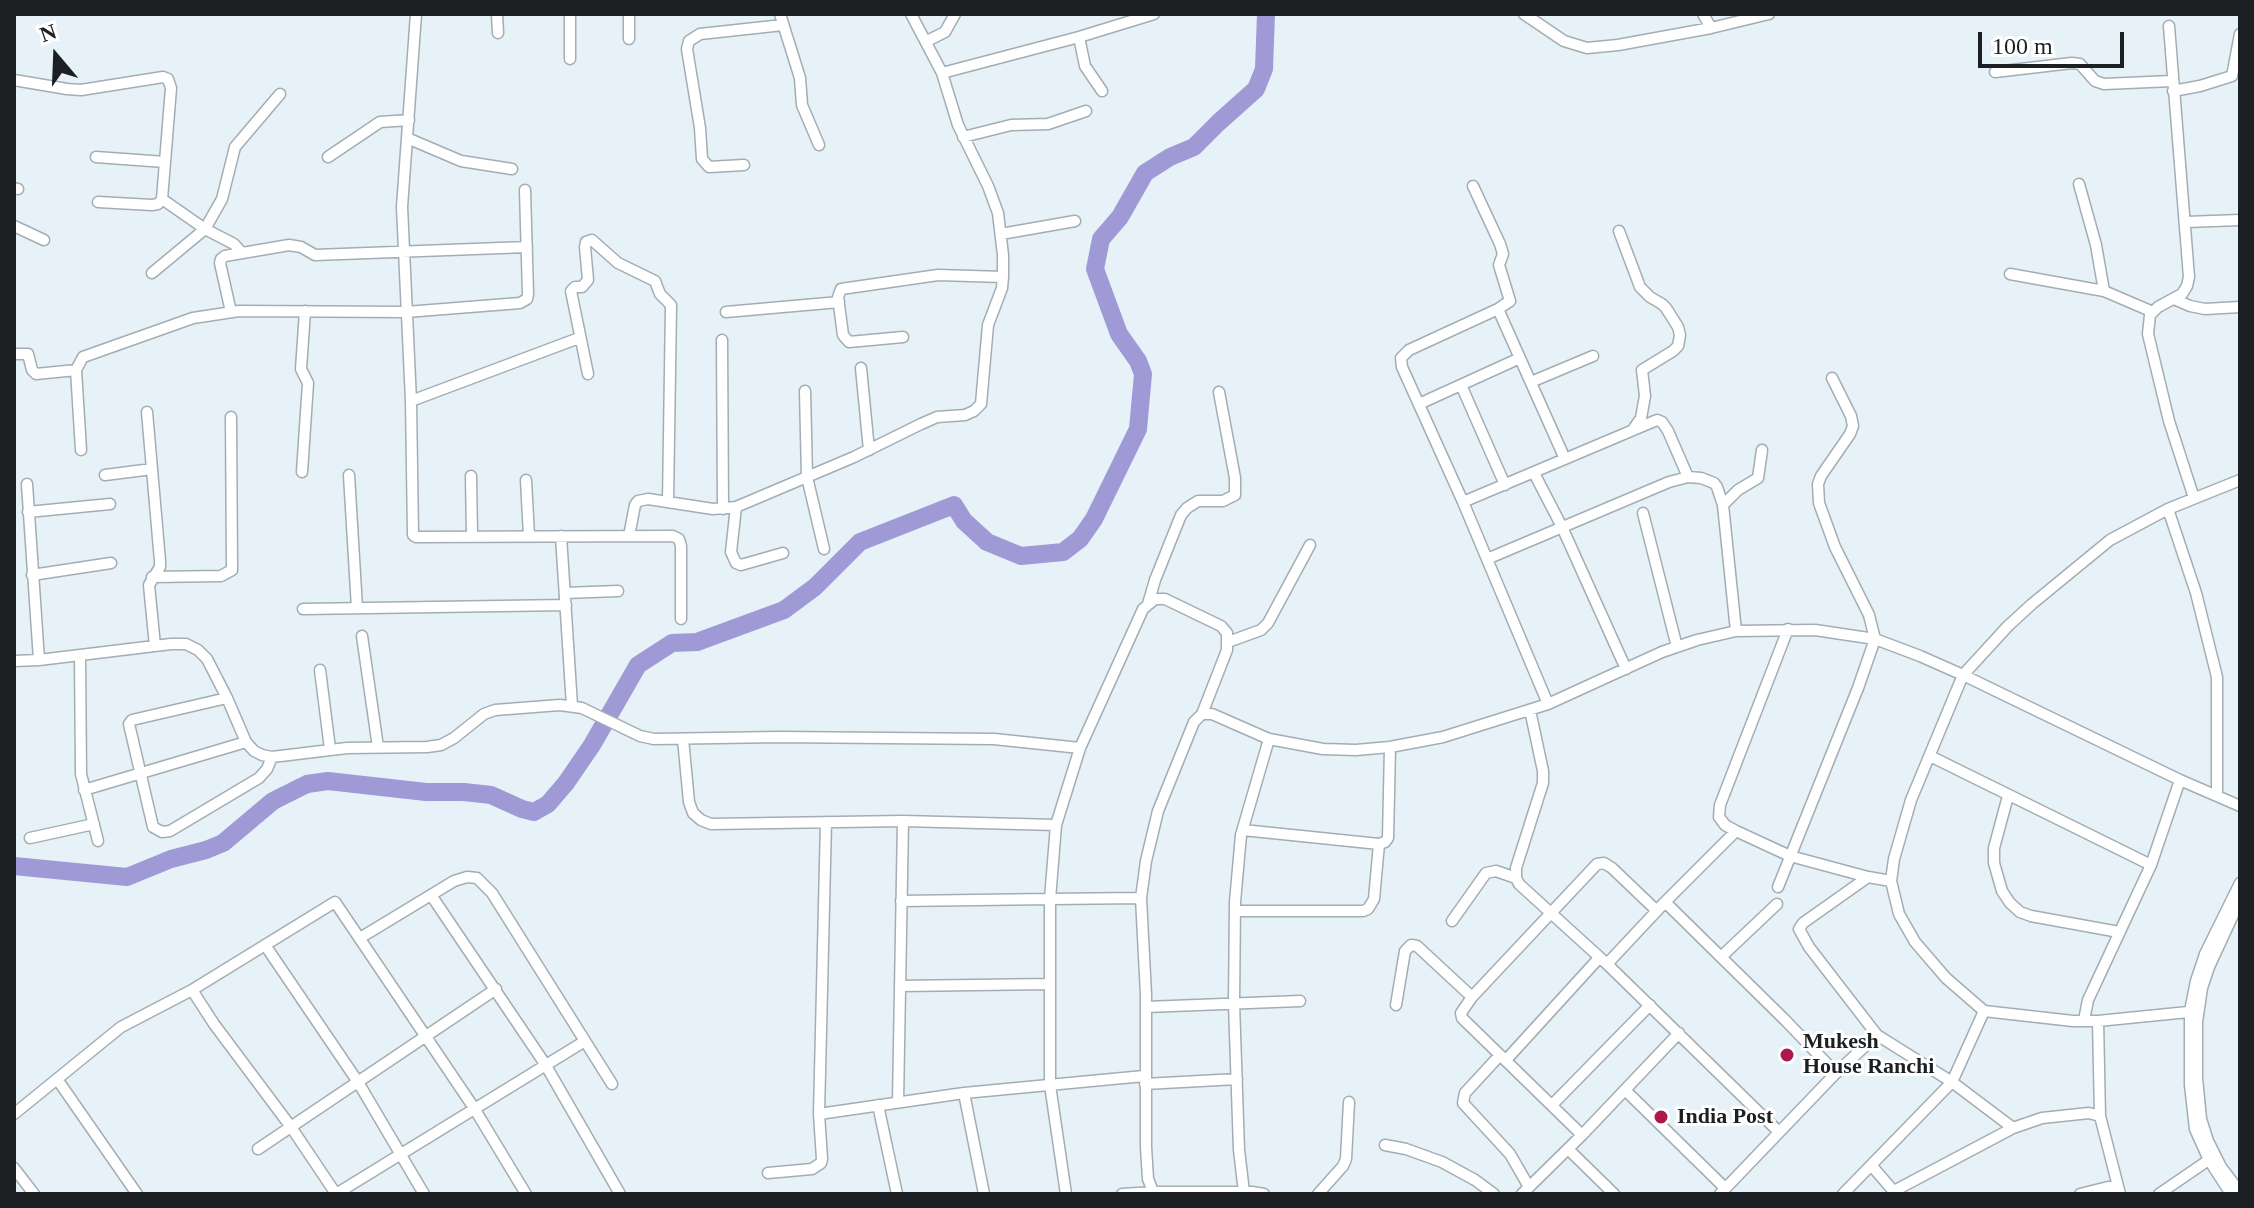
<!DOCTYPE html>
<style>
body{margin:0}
#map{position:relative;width:2254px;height:1208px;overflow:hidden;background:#e6f1f8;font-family:"Times New Roman",serif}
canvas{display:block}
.frame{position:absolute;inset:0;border:16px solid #1c2023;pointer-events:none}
.north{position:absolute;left:16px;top:16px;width:80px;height:80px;-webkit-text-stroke:6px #fff;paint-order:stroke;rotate:341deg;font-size:22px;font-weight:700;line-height:32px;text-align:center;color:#1c2023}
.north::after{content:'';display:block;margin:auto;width:28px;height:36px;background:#1c2023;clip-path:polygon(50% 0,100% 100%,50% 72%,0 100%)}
.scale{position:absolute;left:1978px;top:32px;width:146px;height:36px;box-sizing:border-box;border:4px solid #1c2023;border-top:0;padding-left:10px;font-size:24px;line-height:28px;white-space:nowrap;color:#1c2023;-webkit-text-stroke:6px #fff;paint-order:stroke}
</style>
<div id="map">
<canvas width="2254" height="1208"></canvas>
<div class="frame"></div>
<div class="north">N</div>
<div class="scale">100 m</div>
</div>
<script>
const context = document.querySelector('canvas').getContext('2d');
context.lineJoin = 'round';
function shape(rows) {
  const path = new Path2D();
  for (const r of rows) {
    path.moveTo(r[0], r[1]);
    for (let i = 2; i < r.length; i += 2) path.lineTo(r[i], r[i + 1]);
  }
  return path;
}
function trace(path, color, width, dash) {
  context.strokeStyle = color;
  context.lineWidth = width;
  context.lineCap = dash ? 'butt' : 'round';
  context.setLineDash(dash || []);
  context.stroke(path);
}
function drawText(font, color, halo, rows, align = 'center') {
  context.font = font + ' "Times New Roman",serif';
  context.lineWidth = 6;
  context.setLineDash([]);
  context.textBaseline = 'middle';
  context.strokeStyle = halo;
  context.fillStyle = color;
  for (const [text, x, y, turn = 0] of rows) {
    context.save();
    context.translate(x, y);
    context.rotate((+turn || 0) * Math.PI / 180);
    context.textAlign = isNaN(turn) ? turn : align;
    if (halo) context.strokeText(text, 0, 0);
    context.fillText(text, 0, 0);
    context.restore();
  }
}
trace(shape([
 [14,866,127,877,171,859,206,850,223,843,273,801,307,784,328,781,426,792,464,792,491,795,522,809,534,812,548,804,566,783,592,745,638,665,672,643,697,642,784,610,815,587,860,542,954,505,964,521,987,542,1021,556,1063,552,1080,539,1094,519,1138,429,1143,374,1138,361,1119,334,1095,269,1101,239,1120,217,1145,173,1170,157,1194,147,1218,123,1256,89,1264,69,1266,14]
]), '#9f99d5', 18);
const minor = shape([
 [416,14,402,207,411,401,413,535,416,537,673,536,679,539,681,546,681,619],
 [497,14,498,33],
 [780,14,800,78,802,105,819,145],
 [1524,14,1564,41,1587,48,1618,45,1711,28,1769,14],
 [1703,14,1711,28],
 [2169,26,2189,277,2187,286,2182,294,2158,307,2150,315,2148,334,2169,421,2194,498],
 [1079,37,1085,66,1102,91],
 [629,39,629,14],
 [927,41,945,32,955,14],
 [570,59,570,14],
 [1995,72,2072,63,2080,64,2095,81,2104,84,2172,81],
 [942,73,1079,37,1154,14],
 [14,80,67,89,81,90,163,77,168,79,171,88,162,199,205,229,234,244,242,253],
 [2173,91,2200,86,2232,76,2240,34],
 [963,137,1011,125,1048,124,1086,111],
 [407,138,461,161,512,169],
 [96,157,165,162],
 [328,157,380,122,409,120],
 [744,165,709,167,702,159,700,128,687,49,689,41,700,34,783,25],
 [2079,184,2096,245,2104,291],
 [1473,186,1500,244,1503,254,1499,265,1510,301,1498,309,1409,350,1401,358,1402,367,1463,502,1548,704],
 [14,188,18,189],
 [98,202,152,205,158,204,162,199],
 [2186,222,2240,220],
 [14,226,44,240],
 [1619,231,1640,287,1650,297,1662,304,1666,308,1678,327,1680,335,1678,346,1673,351,1642,370,1645,396,1641,418,1634,428],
 [1001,234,1075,221],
 [152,273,205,229,222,199,235,147,280,94],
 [2010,274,2104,291,2153,312],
 [2174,299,2190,306,2205,309,2240,307],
 [1498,309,1565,459],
 [231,312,220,263,221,259,225,256,289,245,301,247,315,255,527,247],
 [726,312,839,302],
 [903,337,849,342,843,335,838,297,841,289,938,275,1003,277],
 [722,340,723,509],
 [14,354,28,354,32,370,36,374,76,370],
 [861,368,869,450],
 [588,374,571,291,575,287,582,287,588,280,585,247,586,242,592,240,618,263,655,281,660,294,671,305,668,502],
 [1531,382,1593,356],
 [1461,385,1505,485],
 [805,391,807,477,824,549],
 [411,401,579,338],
 [1419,404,1520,358],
 [147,412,160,561,160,567,149,585,155,646],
 [81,450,76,370,83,357,193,318,239,311,406,312,520,303,527,299,528,294,525,190],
 [302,472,308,383,301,369,305,311],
 [1534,473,1562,527,1626,669],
 [105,475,152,469],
 [349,475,357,608],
 [471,476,472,536],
 [526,480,529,536],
 [27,484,39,660],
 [1463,502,1657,420,1662,422,1668,431,1688,477],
 [1723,505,1738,490,1758,478,1762,450],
 [736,507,731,552,736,563,741,565,783,553],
 [2168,509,2196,593,2217,677,2217,795],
 [28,512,110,504],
 [1643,513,1677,647],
 [561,536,572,706],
 [629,536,635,505,638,501,648,499,713,509,736,507,854,457,921,424,937,417,965,415,974,411,981,404,988,325,1002,288,1003,277,1003,255,998,213,988,186,958,125,942,73,911,14],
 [1487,559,1669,482,1688,477,1701,478,1714,483,1717,487,1723,505,1736,631],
 [32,575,111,563],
 [152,577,221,576,232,570,231,417],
 [565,593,618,591],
 [1148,604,1155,580,1181,515,1187,508,1198,501,1223,501,1235,495,1235,478,1219,392],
 [303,609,566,605],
 [1788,629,1720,805,1719,817,1725,825,1736,831,1790,856,1868,877,1891,881],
 [362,636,378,747],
 [1228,642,1261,630,1268,623,1310,545],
 [80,655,81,774,98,841],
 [14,661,39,660,171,644,186,644,198,650,207,659,227,698,246,742,254,751,262,755,272,757,347,748,427,747,441,745,454,738,484,714,495,710,560,705,582,708,640,736,654,739,779,737,994,739,1080,748,1056,825,1050,899,1141,898],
 [320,670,330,749],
 [227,698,132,720,129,724,153,827,162,832,170,831,259,778,267,769,272,757],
 [1530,710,1543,771,1543,783,1516,868,1516,878,1519,884,1607,964],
 [683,739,689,802,693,813,701,820,711,824,903,821,1056,825],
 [1080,748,1143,609,1155,599,1165,599,1221,626,1227,633,1227,650,1202,714],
 [1930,756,2151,865],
 [84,790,246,742],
 [2008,796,1994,848,1994,863,2002,891,2010,903,2020,912,2031,916,2119,932],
 [1243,830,1379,844,1385,842,1388,838,1390,747],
 [1736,831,1665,902,1607,964,1779,1132],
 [30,838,94,824],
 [1868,877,1803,923,1799,929,1809,947,1877,1035],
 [1778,887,1858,688,1875,639,1869,615,1835,547,1819,503,1818,484,1821,476,1850,434,1853,426,1851,416,1832,378],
 [431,895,545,1064,620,1194],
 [2240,900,2209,967,2202,988,2197,1022,2197,1078,2201,1119,2208,1141,2221,1167,2240,1192],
 [901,901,1050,899,1050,1085,1066,1194],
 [1665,902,1785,1020,1836,1073],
 [1235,911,1363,911,1368,909,1374,899,1379,844],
 [1452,921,1486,873,1496,871,1516,878],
 [360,938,454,881,467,877,477,878,492,893,612,1084],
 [265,945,358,1082,424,1194],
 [1721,957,1777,904],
 [900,986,1050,984],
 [192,990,335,902,474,1108,526,1194],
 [1396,1005,1405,951,1411,945,1417,946,1472,997],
 [1146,1007,1300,1001],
 [2198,1011,2098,1021,2073,1021,1984,1011,1946,978,1915,942,1899,914,1891,881,1894,859,1911,800,1963,675,2008,626,2032,604,2110,540,2168,509,2240,480],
 [2084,1020,2088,1000,2151,865,2180,780],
 [2098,1021,2100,1116],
 [1500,1055,1465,1093,1463,1103,1510,1154,1529,1187],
 [1506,1060,1599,958],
 [57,1079,137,1194],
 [1145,1084,1237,1079],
 [1625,1090,1725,1188],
 [964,1093,984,1194],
 [898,1102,903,821],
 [878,1105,897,1194],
 [1552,1105,1650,1005],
 [14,1114,121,1027,192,990,214,1024,291,1127,336,1194,585,1041],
 [819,1114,964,1093,1144,1076],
 [1582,1135,1462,1018,1461,1013,1472,997,1597,864,1604,863,1612,868,1657,911],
 [1385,1145,1406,1149,1442,1162,1475,1180,1494,1194],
 [258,1149,496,989],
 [1568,1149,1614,1194],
 [1871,1165,1896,1194],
 [14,1168,34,1194],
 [768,1173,812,1169,821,1163,822,1159,819,1114,826,822],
 [1894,1191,2013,1128,2042,1118,2089,1113,2100,1116,2120,1194],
 [1244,1192,1239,1150,1234,1004,1235,902,1241,835,1269,739],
 [1122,1194,1154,1192,1252,1192,1264,1194],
 [1154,1194,1148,1179,1146,1147,1146,995,1141,898,1146,861,1158,811,1194,722,1202,714,1212,714,1269,739,1323,749,1356,750,1390,747,1443,737,1548,704,1662,652,1697,640,1736,631,1815,630,1875,639,1920,656,1963,675,2180,780,2240,806],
 [1318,1194,1343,1166,1346,1159,1349,1102],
 [1522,1194,1582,1135,1679,1033],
 [1720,1194,1836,1073,1877,1035,1952,1082,2013,1128],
 [1843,1194,1952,1082,1984,1011],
 [2080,1194,2108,1187,2118,1187],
 [2159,1194,2213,1157],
 [2231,1194,2209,1160,2195,1129,2190,1085,2190,1011,2196,981,2205,954,2240,883]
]);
trace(minor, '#a3adb4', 13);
trace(minor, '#fff', 10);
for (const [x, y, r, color] of [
 [1787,1055,8,"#ac194a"],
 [1661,1117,8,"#ac194a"]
]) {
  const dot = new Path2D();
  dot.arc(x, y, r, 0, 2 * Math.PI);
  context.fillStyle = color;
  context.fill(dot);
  trace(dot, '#fff', 3);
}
drawText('bold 22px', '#1c2023', '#fff', [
 ["Mukesh",1803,1042],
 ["House Ranchi",1803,1067],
 ["India Post",1677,1117]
], 'left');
</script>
